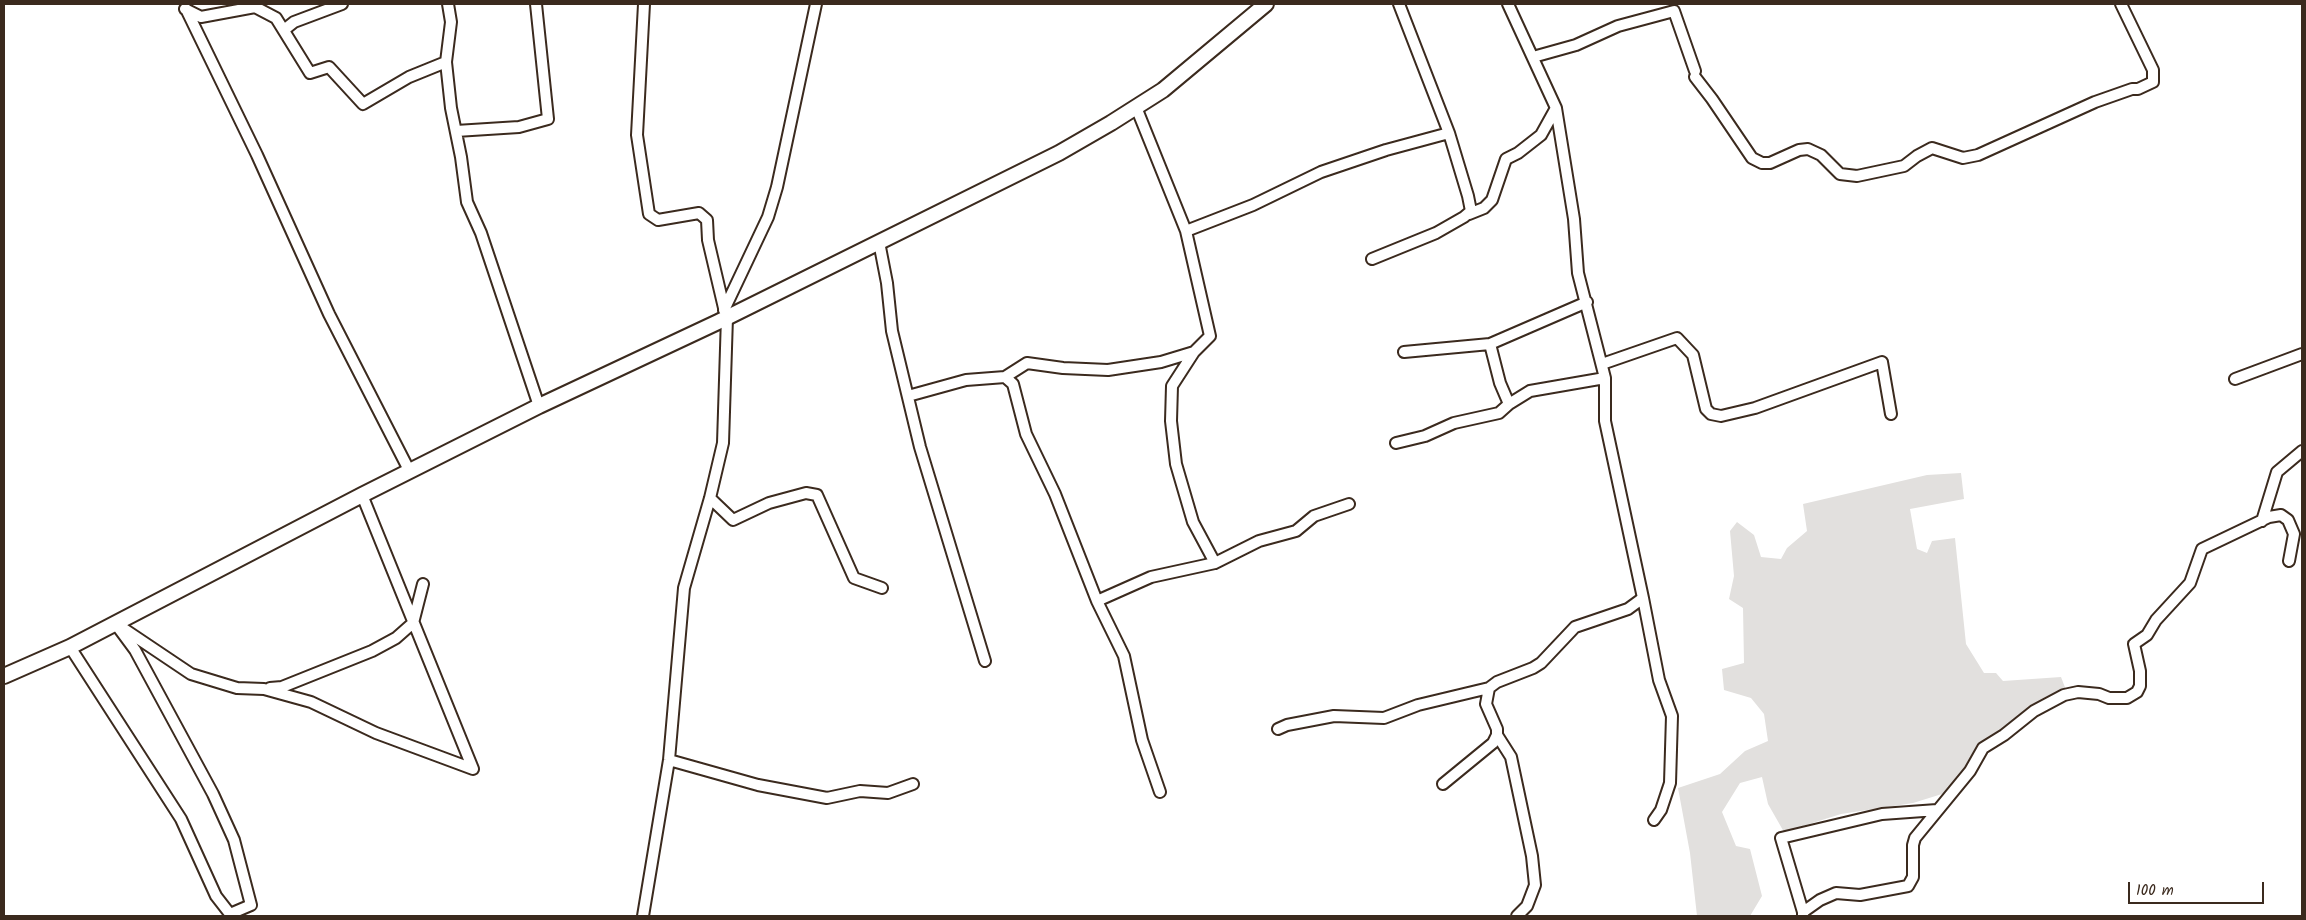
<!DOCTYPE html>
<style>
body{margin:0}
#map{position:relative;width:2306px;height:920px;overflow:hidden;background:#fff;font-family:Kalam,sans-serif}
canvas{display:block}
.frame{position:absolute;inset:0;border:5px solid #3b2a1e;pointer-events:none}
.scale{position:absolute;left:2128px;top:882px;width:136px;height:22px;box-sizing:border-box;border:2px solid #3b2a1e;border-top:0;padding-left:6px;font-size:15px;line-height:18px;white-space:nowrap;color:#3b2a1e;-webkit-text-stroke:4px #fff;paint-order:stroke}
</style>
<div id="map">
<canvas width="2306" height="920"></canvas>
<div class="frame"></div>
<div class="scale">100 m</div>
</div>
<script>
const context = document.querySelector('canvas').getContext('2d');
context.lineJoin = 'round';
function fill(path, color) {
  context.fillStyle = color;
  context.fill(path, 'evenodd');
}
function shape(rows) {
  const path = new Path2D();
  for (const r of rows) {
    path.moveTo(r[0], r[1]);
    for (let i = 2; i < r.length; i += 2) path.lineTo(r[i], r[i + 1]);
  }
  return path;
}
function trace(path, color, width, dash) {
  context.strokeStyle = color;
  context.lineWidth = width;
  context.lineCap = dash ? 'butt' : 'round';
  context.setLineDash(dash || []);
  context.stroke(path);
}
fill(shape([
 [1961,473,1964,499,1910,509,1917,549,1927,553,1932,541,1955,538,1966,644,1984,673,1996,673,2003,681,2061,677,2066,690,1978,751,1957,779,1942,794,1913,803,1841,814,1784,832,1768,804,1762,777,1740,783,1722,812,1736,846,1750,849,1762,896,1750,916,1697,916,1690,853,1678,788,1720,774,1745,751,1768,741,1764,714,1751,698,1724,690,1722,669,1744,663,1743,608,1729,599,1734,576,1730,531,1737,522,1754,535,1761,557,1781,559,1787,548,1807,531,1803,504,1927,475]
]), '#e2e0de');
const street = shape([
 [644,4,637,135,649,214,658,220,699,213,707,220,708,240,724,308],
 [185,9,201,17,255,7,276,18,310,73,329,67,363,104,409,77,446,62,451,108,461,157,467,202,481,233,539,406],
 [186,9,257,155,329,314,410,472],
 [284,30,294,22,342,4],
 [1533,57,1576,45,1618,26,1674,11,1695,71],
 [446,62,451,22,448,4],
 [1695,77,1712,99,1752,158,1762,163,1770,163,1799,150,1808,149,1821,155,1840,174,1857,176,1904,166,1917,156,1932,148,1963,158,1978,155,2095,102,2132,89,2138,89,2153,82,2153,70,2121,4],
 [1136,107,1186,231,1210,336,1194,352,1172,386,1171,421,1176,464,1193,522,1215,563],
 [456,131,519,127,548,119,536,4],
 [1469,214,1484,208,1492,200,1506,159,1518,153,1541,135,1556,108],
 [1186,231,1253,205,1321,172,1386,150,1449,133],
 [879,242,887,283,892,331,920,447,985,661],
 [1372,259,1436,233,1464,217,1471,211,1468,196,1449,133,1399,4],
 [724,310,768,217,777,187,816,4],
 [1490,344,1500,383,1509,404,1530,391,1605,378],
 [1404,352,1490,344,1587,302],
 [1602,364,1677,338,1693,355,1706,409,1711,414,1721,416,1755,408,1882,362,1891,414],
 [1005,377,1027,363,1063,368,1108,370,1161,362,1194,352],
 [2235,379,2302,354],
 [908,396,966,380,1005,377,1013,384,1026,434,1055,494,1097,601,1124,656,1142,740,1160,792],
 [1396,443,1425,436,1454,423,1499,413,1509,404],
 [710,498,733,520,769,503,806,493,817,495,854,578,882,588],
 [2262,521,2277,472,2302,451],
 [1643,598,1659,680,1672,716,1670,783,1661,810,1654,820],
 [1097,601,1151,577,1215,563,1259,541,1296,531,1314,516,1349,504],
 [70,647,181,819,216,896,230,914,251,905,234,840,213,794,135,650,115,623,191,674,237,688,264,689,311,702,376,733,473,769,362,495],
 [270,688,282,687,372,651,396,638,413,623,423,584],
 [1278,729,1287,725,1334,716,1384,718,1418,705,1489,688],
 [1497,735,1511,757,1532,856,1535,885,1527,906,1517,916],
 [669,760,758,785,827,798,860,791,888,793,913,784],
 [1443,784,1493,743,1497,735,1497,729,1486,704,1489,688,1497,682,1533,668,1541,663,1575,627,1628,609,1643,598,1605,421,1605,378,1578,273,1574,219,1556,108,1508,4],
 [1803,912,1781,838,1882,814,1937,810],
 [643,916,669,760,684,588,710,498,723,443,727,317],
 [1803,916,1803,912,1820,900,1836,893,1860,895,1908,886,1913,877,1913,845,1915,838,1970,771,1983,748,2004,735,2034,711,2064,695,2078,692,2099,694,2109,698,2127,698,2137,692,2140,686,2140,671,2134,644,2147,635,2156,620,2190,583,2202,549,2269,517,2281,515,2288,520,2294,534,2289,561]
]);
const secondary = shape([
 [4,676,70,647,362,495,539,406,718,322,1059,153,1111,123,1163,90,1266,4]
]);
trace(street, '#3b2a1e', 14);
trace(secondary, '#3b2a1e', 18);
trace(street, '#fff', 10);
trace(secondary, '#fff', 14);
</script>
